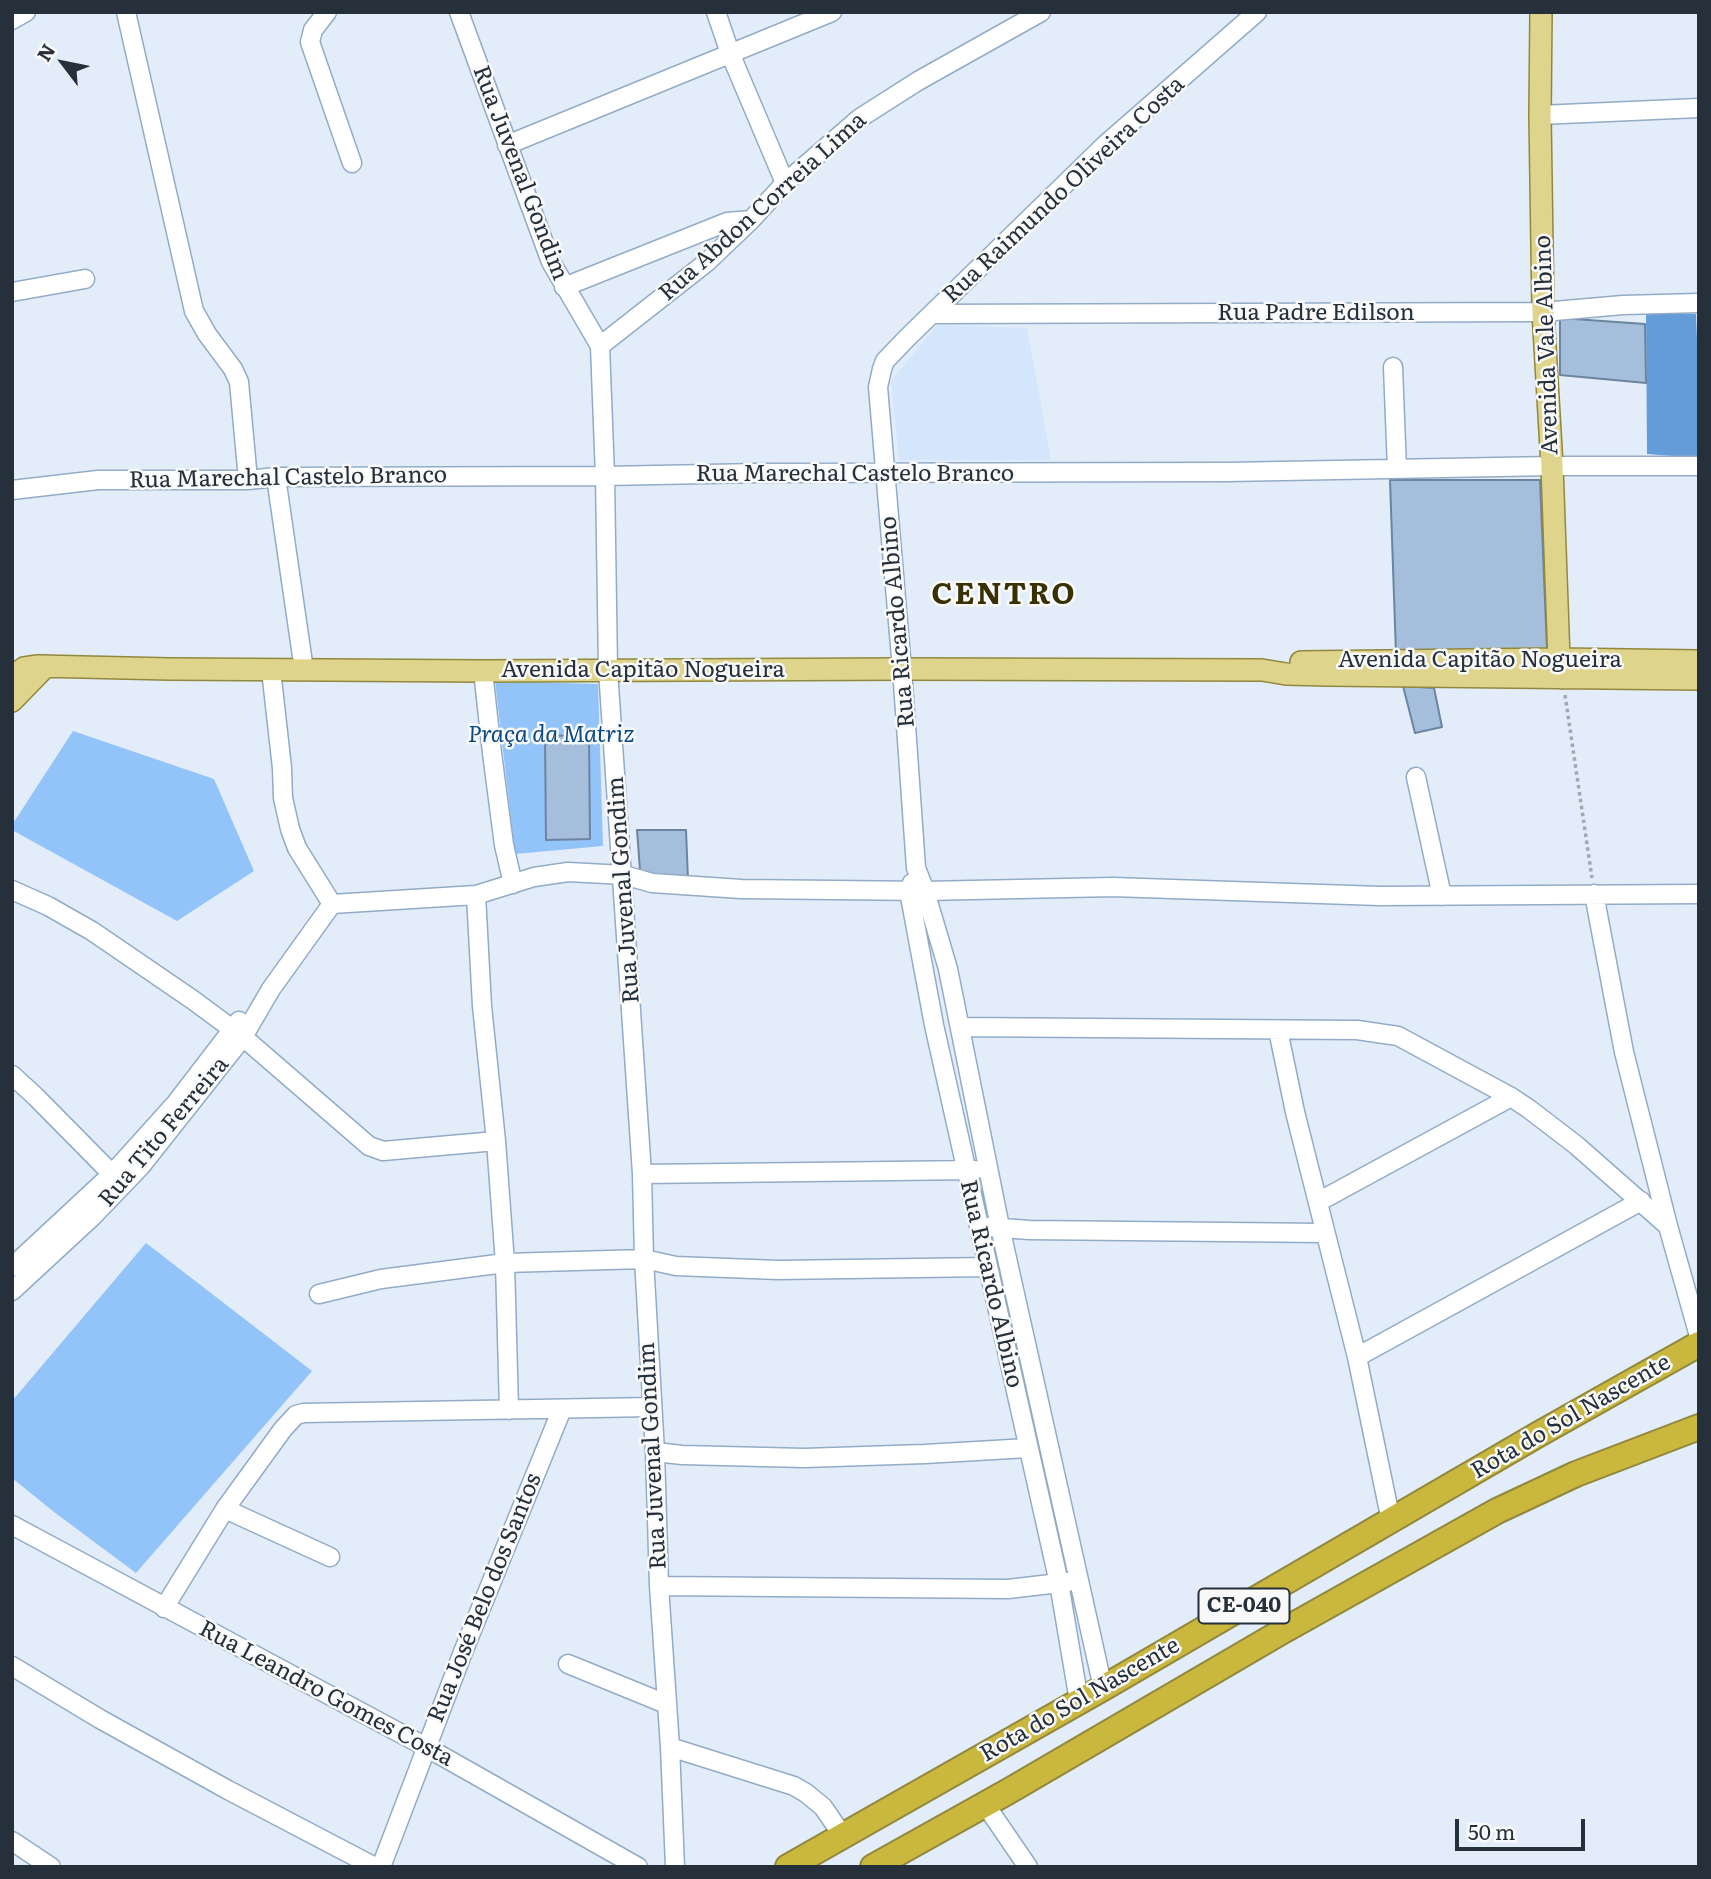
<!DOCTYPE html>
<meta charset="utf-8">
<style>
body{margin:0}
#map{position:relative;width:1711px;height:1879px;overflow:hidden;background:#e3edf9;font-family:Literata,serif}
canvas{display:block}
.frame{position:absolute;inset:0;border:14px solid #26303b;pointer-events:none}
.north{position:absolute;left:28px;top:28px;width:70px;height:70px;-webkit-text-stroke:5px #f9f9f9;paint-order:stroke;rotate:302deg;font-size:19px;font-weight:700;line-height:28px;text-align:center;color:#26303b}
.north::after{content:'';display:block;margin:auto;width:24px;height:32px;background:#26303b;clip-path:polygon(50% 0,100% 100%,50% 72%,0 100%)}
.scale{position:absolute;left:1455px;top:1819px;width:130px;height:32px;box-sizing:border-box;border:4px solid #26303b;border-top:0;padding-left:9px;font-size:21px;line-height:24px;white-space:nowrap;color:#26303b;-webkit-text-stroke:5px #f9f9f9;paint-order:stroke}
</style>
<div id="map">
<canvas width="1711" height="1879"></canvas>
<div class="frame"></div>
<div class="north">N</div>
<div class="scale">50 m</div>
</div>
<script>
const context = document.querySelector('canvas').getContext('2d');
context.lineJoin = 'round';
function fill(path, color) {
  context.fillStyle = color;
  context.fill(path, 'evenodd');
}
function shape(rows) {
  const path = new Path2D();
  for (const r of rows) {
    path.moveTo(r[0], r[1]);
    for (let i = 2; i < r.length; i += 2) path.lineTo(r[i], r[i + 1]);
  }
  return path;
}
function trace(path, color, width, dash) {
  context.strokeStyle = color;
  context.lineWidth = width;
  context.lineCap = dash ? 'butt' : 'round';
  context.setLineDash(dash || []);
  context.stroke(path);
}
function drawText(font, color, halo, rows, align = 'center') {
  context.font = font + ' Literata,serif';
  context.lineWidth = 5;
  context.setLineDash([]);
  context.textBaseline = 'middle';
  context.strokeStyle = halo;
  context.fillStyle = color;
  for (const [text, x, y, turn = 0] of rows) {
    context.save();
    context.translate(x, y);
    context.rotate((+turn || 0) * Math.PI / 180);
    context.textAlign = isNaN(turn) ? turn : align;
    if (halo) context.strokeText(text, 0, 0);
    context.fillText(text, 0, 0);
    context.restore();
  }
}
fill(shape([
 [937,325,1027,328,1051,460,899,460,891,381]
]), '#d3e6fb');
fill(shape([
 [495,681,598,684,603,846,515,854],
 [73,731,214,779,254,871,177,921,12,830,12,825],
 [146,1243,312,1371,136,1573,54,1512,12,1478,12,1401]
]), '#92c3f9');
fill(shape([
 [1646,312,1696,314,1699,390,1699,458,1647,454]
]), '#649cda');
const building = shape([
 [1560,318,1645,324,1646,383,1560,375,1560,318],
 [1390,480,1540,480,1547,649,1396,654,1390,480],
 [1403,686,1434,688,1442,727,1415,733,1403,686],
 [589,735,590,839,546,840,545,736,589,735],
 [637,830,686,830,688,880,653,878,640,870,637,830]
]);
fill(building, '#a5bedb');
trace(building, '#6c849e', 2);
const minor = shape([
 [126,12,194,311,207,334,233,369,239,382,248,480],
 [327,12,313,30,310,42,352,163],
 [459,12,551,262,600,346,605,476,608,670,642,1174,644,1259,655,1452,659,1586,670,1747,675,1867],
 [716,12,730,53,785,183],
 [12,20,26,12],
 [1540,115,1699,108],
 [507,145,832,12],
 [564,287,727,222,751,220],
 [12,292,85,279],
 [933,314,1543,312,1623,305,1699,303],
 [600,346,707,262,751,220,785,183,860,118,918,81,1041,12],
 [1393,367,1397,469],
 [276,477,304,670],
 [12,490,98,480,248,480,276,477,605,476,758,473,1227,472,1552,466,1699,466],
 [271,670,282,768,283,798,290,829,297,848,332,904,476,895,534,877,568,872,624,875,652,883,741,889,925,891,1113,887,1380,896,1699,894],
 [483,671,492,753,504,845,513,884],
 [1416,777,1442,896],
 [912,883,909,891,934,1025,1059,1583,1079,1701],
 [12,890,48,906,92,931,193,1000,243,1037,369,1146,383,1151,496,1141],
 [1594,894,1624,1052,1668,1226,1699,1336],
 [476,895,482,1006,496,1141,505,1263,509,1410],
 [960,1027,1357,1030,1398,1036,1511,1097,1529,1109,1576,1145,1668,1226],
 [1278,1030,1295,1112,1357,1357,1391,1521],
 [12,1075,35,1096,112,1174],
 [642,1174,975,1170],
 [1318,1202,1511,1097],
 [989,1227,1029,1230,1325,1233],
 [12,1267,112,1174,176,1103,239,1021],
 [12,1291,92,1217,141,1166,243,1037,271,989,332,904],
 [319,1294,381,1279,505,1263,644,1259,676,1266,778,1270,988,1267],
 [1357,1357,1641,1201],
 [655,1452,682,1455,804,1458,925,1454,1028,1448],
 [225,1509,330,1557],
 [12,1525,426,1747,638,1867],
 [659,1586,1008,1589,1068,1582],
 [164,1608,225,1509,283,1429,296,1415,303,1413,652,1407],
 [568,1664,666,1704],
 [12,1666,100,1719,228,1790,375,1867],
 [1103,1688,1000,1227,948,969,925,891,916,868,902,669,878,387,882,369,885,361,907,338,1105,145,1257,12],
 [670,1747,794,1786,806,1793,823,1807,843,1836],
 [985,1804,1028,1867],
 [12,1841,51,1867],
 [381,1867,463,1652,562,1409]
]);
const major = shape([
 [1541,12,1540,115,1543,312,1552,466,1559,659,1562,678],
 [1301,662,1559,659,1699,661],
 [12,677,24,668,38,666,170,669,483,671,902,669,1262,670,1286,674,1328,675,1699,679],
 [12,701,46,666]
]);
const highway = shape([
 [788,1867,1103,1688,1539,1434,1699,1344],
 [873,1867,1009,1791,1281,1632,1497,1511,1576,1474,1699,1427]
]);
trace(minor, '#92abc7', 21);
trace(major, '#91883d', 24);
trace(highway, '#91883d', 28);
trace(shape([
 [1565,695,1592,878]
]), '#9fa9b4', 3.5, [3.5, 3.5]);
trace(minor, '#fff', 18);
trace(major, '#dfd48b', 21);
trace(highway, '#cab83e', 24);
for (const [x, y, w] of [
 [1244,1606,91]
]) {
  const box = new Path2D();
  box.roundRect(x - w / 2, y - 17.5, w, 35, 5);
  context.fillStyle = '#f9f9f9';
  context.fill(box);
  trace(box, '#26303b', 2);
}
drawText('bold 21px', '#26303b', null, [
 ["CE-040",1244,1606]
]);
drawText('23px', '#26303b', '#f9f9f9', [
 ["Rua Juvenal Gondim",520,173,69],
 ["Rua Raimundo Oliveira Costa",1064,190,-43],
 ["Rua Abdon Correia Lima",763,207,-42],
 ["Rua Padre Edilson",1316,313],
 ["Avenida Vale Albino",1547,345,-92],
 ["Rua Marechal Castelo Branco",855,474],
 ["Rua Marechal Castelo Branco",288,478,-1],
 ["Rua Ricardo Albino",898,622,-95],
 ["Avenida Capitão Nogueira",1480,660],
 ["Avenida Capitão Nogueira",643,670],
 ["Rua Juvenal Gondim",624,890,-94],
 ["Rua Tito Ferreira",164,1132,-50],
 ["Rua Ricardo Albino",991,1284,77],
 ["Rota do Sol Nascente",1571,1417,-30],
 ["Rua Juvenal Gondim",653,1456,-93],
 ["Rua José Belo dos Santos",485,1598,-68],
 ["Rua Leandro Gomes Costa",326,1694,28],
 ["Rota do Sol Nascente",1080,1700,-30]
]);
drawText('italic 23px', '#0a4981', '#f9f9f9', [
 ["Praça da Matriz",551,735]
]);
context.letterSpacing = '2px';
drawText('bold 30px', '#373105', '#f9f9f9', [
 ["CENTRO",1004,595]
]);
context.letterSpacing = '0px';
</script>
